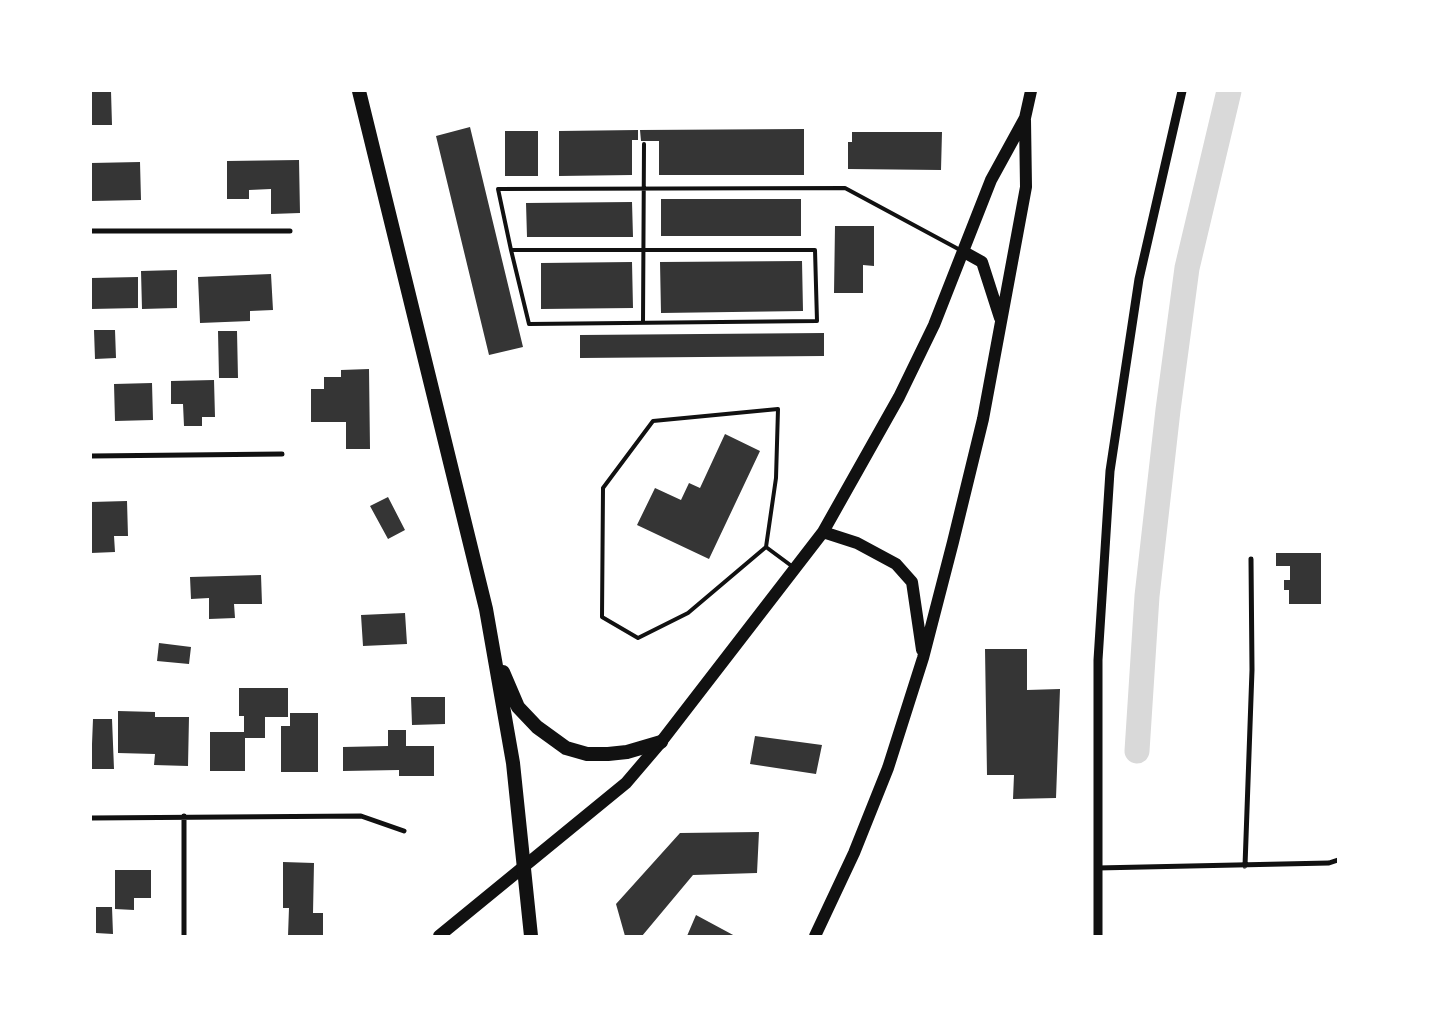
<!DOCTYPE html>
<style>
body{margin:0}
#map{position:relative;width:1429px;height:1027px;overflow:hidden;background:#fff;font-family:"PT Sans Narrow",sans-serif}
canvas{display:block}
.frame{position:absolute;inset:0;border:92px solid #fff;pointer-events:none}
</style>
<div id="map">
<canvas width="1429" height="1027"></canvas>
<div class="frame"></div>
</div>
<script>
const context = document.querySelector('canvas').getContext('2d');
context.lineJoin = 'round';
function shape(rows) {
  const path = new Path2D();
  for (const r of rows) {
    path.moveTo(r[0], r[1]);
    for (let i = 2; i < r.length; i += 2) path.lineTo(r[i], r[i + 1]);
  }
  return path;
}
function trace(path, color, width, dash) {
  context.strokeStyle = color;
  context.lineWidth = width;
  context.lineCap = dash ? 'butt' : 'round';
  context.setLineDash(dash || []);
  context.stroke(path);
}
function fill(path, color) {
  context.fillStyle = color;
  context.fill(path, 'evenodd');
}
trace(shape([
 [1137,751,1147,596,1168,410,1187,268,1229,91]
]), '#d9d9d9', 25);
fill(shape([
 [91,91,111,91,112,125,91,125],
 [470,127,523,347,489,355,436,136],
 [804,129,804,175,659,175,659,141,641,141,640,130],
 [638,130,638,140,632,140,632,175,559,176,559,131],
 [505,131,538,131,538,176,505,176],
 [852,132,942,132,941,170,848,169,848,142,852,142],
 [299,160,300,213,271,214,271,189,249,190,249,199,227,199,227,161],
 [140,162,141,200,91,201,91,163],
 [661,199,801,199,801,236,661,236],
 [632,202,633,237,527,237,526,203],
 [835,226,874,226,874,266,863,265,863,293,834,293],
 [802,261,803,311,661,313,660,262],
 [632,262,633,308,541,309,541,263],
 [177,270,177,308,142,309,141,271],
 [271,274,273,310,250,311,250,321,200,323,198,277],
 [138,277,138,308,91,309,91,278],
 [94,330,115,330,116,358,95,359],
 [218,331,237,331,238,378,219,378],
 [824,333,824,356,580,358,580,335],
 [369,369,370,449,346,449,346,422,311,422,311,389,324,389,324,377,341,377,341,370],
 [214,380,215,417,202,417,202,426,184,426,183,404,171,404,171,381],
 [152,383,153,420,115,421,114,384],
 [725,434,760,451,709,559,637,525,655,488,681,500,689,483,700,488],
 [388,497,405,530,388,539,370,506],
 [127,501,128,536,114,536,115,552,91,553,91,502],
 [1276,553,1321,553,1321,604,1289,604,1289,590,1284,590,1284,580,1290,580,1290,566,1276,566],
 [261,575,262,604,234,604,235,618,209,619,209,598,191,599,190,577],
 [405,613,407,644,363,646,361,615],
 [159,643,191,647,189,664,157,661],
 [985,649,1027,649,1027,690,1060,689,1056,798,1013,799,1014,775,987,775],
 [239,688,288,688,288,717,265,717,265,738,245,738,245,771,210,771,210,732,244,732,244,716,239,716],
 [411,697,445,697,445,724,412,725],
 [118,711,155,712,155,717,189,717,188,766,154,765,155,754,118,753],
 [290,713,318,713,318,772,281,772,281,726,290,726],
 [93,719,112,719,114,769,91,769],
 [388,730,406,730,406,746,434,746,434,776,399,776,399,770,343,771,343,747,388,746],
 [755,736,822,745,816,774,750,764],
 [759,832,757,873,693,875,642,936,625,936,616,904,680,833],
 [283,862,314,863,313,913,323,913,323,936,288,936,289,908,283,908],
 [115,870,151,870,151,898,134,898,134,910,115,909],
 [96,907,112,907,113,934,96,933],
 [696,915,735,936,687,936]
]), '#353535');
trace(shape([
 [511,250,815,250,817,321,529,324,511,250,498,189,845,188,962,251],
 [643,323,644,144],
 [778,409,776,478,766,547,688,613,638,638,602,617,603,488,653,421,778,409],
 [766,547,793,567]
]), '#111', 4);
trace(shape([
 [91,231,290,231],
 [91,456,282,454],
 [91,818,361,816,404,831],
 [1245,866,1252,670,1251,559],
 [1097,868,1329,863,1338,860],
 [184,936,184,816]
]), '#111', 5);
trace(shape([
 [1098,936,1098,660,1110,471,1139,279,1182,91]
]), '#111', 9);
trace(shape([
 [964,252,982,262,1000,318],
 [823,532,857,543,896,564,912,582,922,650],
 [439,936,626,783,661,742,823,532,899,397,934,325,991,180,1025,118,1031,91],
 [815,936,854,853,888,768,923,658,953,542,983,419,1026,187,1025,120]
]), '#111', 12);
trace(shape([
 [359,91,486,609,513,763,531,936],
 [503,672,518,707,537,727,566,748,587,754,608,754,627,752,661,742]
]), '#111', 14);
</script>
